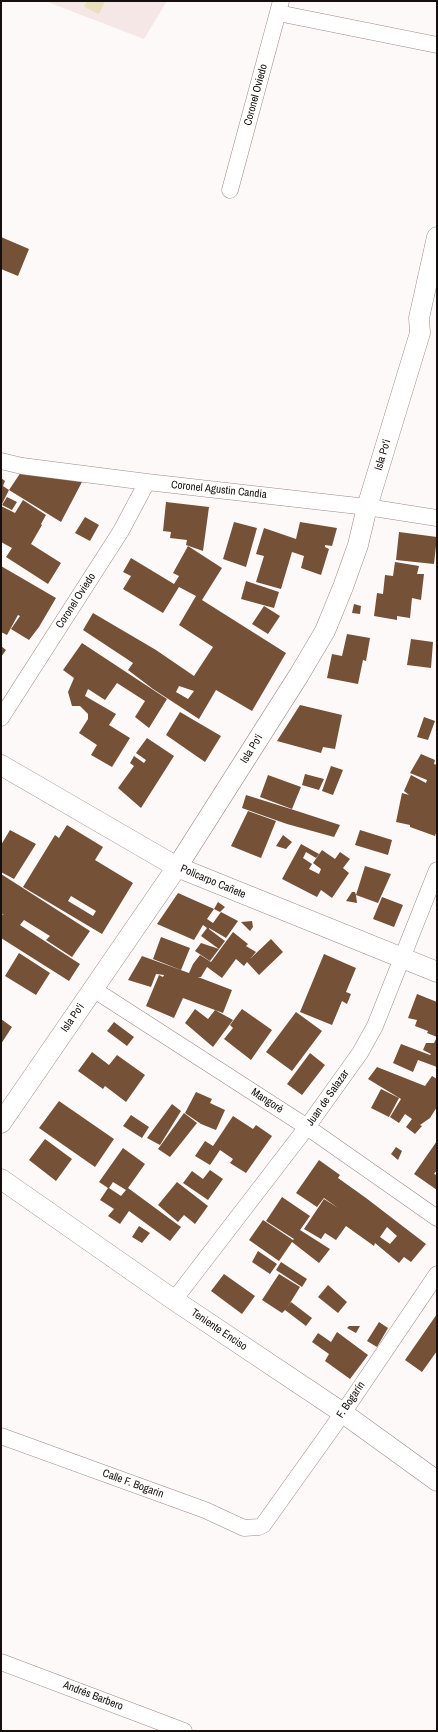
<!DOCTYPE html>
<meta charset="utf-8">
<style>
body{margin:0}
#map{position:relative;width:438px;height:1732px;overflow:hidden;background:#fef9f9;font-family:"Archivo Narrow",sans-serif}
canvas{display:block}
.frame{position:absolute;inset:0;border:2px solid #160f0e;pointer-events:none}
</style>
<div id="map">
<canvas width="438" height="1732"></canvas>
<div class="frame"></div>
</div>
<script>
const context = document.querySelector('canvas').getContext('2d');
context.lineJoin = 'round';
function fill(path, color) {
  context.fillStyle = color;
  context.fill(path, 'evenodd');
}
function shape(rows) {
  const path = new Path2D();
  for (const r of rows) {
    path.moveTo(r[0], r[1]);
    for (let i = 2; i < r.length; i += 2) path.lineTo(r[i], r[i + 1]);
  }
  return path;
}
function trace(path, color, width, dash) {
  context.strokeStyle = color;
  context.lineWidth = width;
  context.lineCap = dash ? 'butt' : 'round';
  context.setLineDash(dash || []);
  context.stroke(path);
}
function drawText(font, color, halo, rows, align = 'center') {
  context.font = font + ' "Archivo Narrow",sans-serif';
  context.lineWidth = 4;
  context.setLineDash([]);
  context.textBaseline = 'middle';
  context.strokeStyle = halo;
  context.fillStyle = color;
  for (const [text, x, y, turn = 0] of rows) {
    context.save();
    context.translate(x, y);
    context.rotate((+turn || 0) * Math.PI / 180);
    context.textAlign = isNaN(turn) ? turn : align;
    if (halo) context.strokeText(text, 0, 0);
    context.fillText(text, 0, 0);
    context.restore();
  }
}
fill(shape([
 [45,1,167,1,144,39]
]), '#f4e7e6');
fill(shape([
 [87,1,105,1,99,14,84,7]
]), '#ebdebb');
fill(shape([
 [1,237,29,249,18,276,1,269],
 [21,472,82,482,61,522,9,490],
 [1,478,5,481,3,486,9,490,1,506],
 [7,497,17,502,12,510,2,505],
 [23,500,46,515,41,524,42,525,31,544,61,563,48,584,6,557,12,548,1,542,1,506,15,513],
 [166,502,209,507,203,551,186,545,187,540,170,538,171,532,163,531],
 [85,517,99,525,90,541,75,533],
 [234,522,257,528,246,567,223,559],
 [300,522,337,528,332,546,325,545,325,547,329,549,321,575,301,568,304,556,292,552,281,589,256,582,264,556,256,554,264,528,296,539],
 [399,532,437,537,434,564,396,560],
 [188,546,222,568,202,600,286,653,252,711,216,690,199,719,153,689,128,670,133,663,83,630,93,613,156,650,194,676,213,647,179,625,196,596,179,587,163,613,123,589,131,576,123,572,131,558,174,584,179,576,173,573],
 [179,686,194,691,188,699,176,692],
 [395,562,419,566,417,574,424,574,421,600,412,598,410,618,397,616,397,620,374,616,377,593,383,594,385,575,393,576],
 [1,566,56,598,39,627,29,640,11,629,20,616,18,615,7,635,1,632],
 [246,581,279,592,274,608,241,599],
 [354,604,361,606,360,614,352,613],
 [264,606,280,616,268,634,252,624],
 [347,634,370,638,366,661,363,660,358,684,327,678,332,654,342,656],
 [411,639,433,642,431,668,407,665],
 [82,643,167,699,149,728,135,717,145,701,117,683,105,700,88,689,85,696,116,714,109,725,130,738,112,767,91,755,97,745,79,733,88,719,88,714,80,706,72,706,68,692,74,678,63,670],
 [1,646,6,650,1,657],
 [300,705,342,715,335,749,323,747,321,753,277,741],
 [180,712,221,736,205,762,166,735],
 [424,717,435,721,428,740,417,737],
 [147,738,174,756,141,808,118,788,134,766,130,763,134,756,144,763,146,760,136,753],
 [421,754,435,760,434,764,437,765,437,830,435,836,410,827,410,825,396,822,402,793,409,795,404,791,411,775,426,783,427,780,410,773],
 [331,766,343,770,333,795,322,791],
 [305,774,324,779,319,790,302,785],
 [268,775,301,787,292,809,260,797],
 [246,795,297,811,340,825,334,837,287,824,242,808],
 [248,811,276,821,261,858,231,846],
 [67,825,103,847,95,860,133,883,102,934,23,887,55,835,59,838],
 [71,896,96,911,93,916,68,901],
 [10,830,36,844,14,879,1,872,1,845],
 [360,830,392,840,388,855,355,845],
 [283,835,292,842,286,849,276,846],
 [301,844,319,854,316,858,306,852,303,858,312,864,309,869,319,874,321,869,313,863,322,850,335,859,340,852,350,859,343,868,349,873,332,898,321,890,317,897,282,879],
 [365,866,391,874,378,903,356,895,357,903,346,901,352,892,355,892,356,895],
 [1,874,90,931,72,957,46,940,50,936,24,920,20,925,80,964,69,981,1,938,1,914,4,915,1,913],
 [178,893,214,909,207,919,213,923,221,912,238,921,226,938,209,928,209,929,225,941,210,961,195,951,201,943,219,949,201,936,207,928,203,925,194,940,157,924],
 [382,897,403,905,394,927,373,919],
 [218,902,225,907,220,912,214,909],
 [252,921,253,927,250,931,241,922],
 [233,932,248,944,246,946,256,952,250,959,271,939,283,952,259,975,247,962,244,966,236,959,222,978,207,967,201,977,198,977,232,990,223,1013,183,998,174,1018,146,1006,159,975,163,977,164,975,156,974,151,987,128,980,142,956,189,973,193,964,200,955,211,962],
 [161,937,190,948,181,970,153,959],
 [19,953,50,973,36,995,5,976],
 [324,954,356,968,346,992,351,994,347,1004,342,1001,332,1025,300,1012],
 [417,994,437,1002,437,1037,427,1033,428,1031,415,1026,417,1020,408,1018],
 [195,1009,208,1019,215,1010,233,1020,213,1047,185,1023],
 [242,1009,272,1030,251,1060,224,1039,233,1028,230,1025],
 [296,1012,322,1031,292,1071,266,1052],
 [1,1019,12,1027,1,1044],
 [114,1022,134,1037,127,1046,107,1031],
 [437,1037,437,1067,418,1060,413,1072,393,1063,401,1044,430,1055,431,1054,423,1050,426,1043,434,1043],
 [92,1052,109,1065,117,1055,145,1075,126,1102,105,1086,103,1089,78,1071],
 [310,1053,325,1065,302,1095,287,1084],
 [377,1067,425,1086,432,1076,437,1079,437,1107,430,1118,420,1125,422,1126,415,1134,406,1127,412,1119,405,1114,399,1123,390,1117,401,1099,368,1079],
 [381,1089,399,1098,389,1117,371,1108],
 [196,1092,212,1099,210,1103,225,1110,216,1130,201,1124,185,1113],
 [59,1101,114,1139,95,1167,39,1128],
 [172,1104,181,1111,160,1145,147,1138],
 [184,1113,197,1123,170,1157,158,1149],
 [131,1115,149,1127,142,1138,123,1126],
 [233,1116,253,1129,256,1125,272,1136,246,1173,230,1163,233,1159,220,1150,210,1165,195,1156,205,1141,213,1146],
 [45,1139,72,1159,56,1181,29,1160],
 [437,1141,437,1170,434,1174,437,1175,437,1190,414,1174],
 [396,1147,402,1151,398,1160,391,1154],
 [123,1148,145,1164,128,1188,181,1227,170,1241,129,1211,120,1224,108,1216,114,1209,100,1200,108,1188,99,1182],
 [113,1182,126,1190,121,1196,109,1188],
 [319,1160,340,1175,338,1178,366,1198,362,1203,366,1198,426,1244,411,1262,404,1257,399,1263,375,1243,374,1246,346,1226,336,1240,325,1233,321,1239,304,1229,324,1199,338,1208,324,1198,317,1207,296,1193],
 [387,1227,397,1236,390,1244,380,1237],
 [210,1170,223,1179,208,1200,183,1183,192,1171,203,1179],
 [177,1182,208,1206,195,1224,184,1215,178,1222,158,1205],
 [282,1197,310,1216,300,1230,330,1249,319,1263,292,1242,279,1261,249,1240,263,1220,293,1240,294,1239,266,1221],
 [139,1226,150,1233,142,1243,132,1237],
 [258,1251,277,1264,270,1274,252,1262],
 [281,1262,307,1279,302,1287,276,1270],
 [224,1274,255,1296,242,1314,211,1291],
 [279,1274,300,1287,287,1308,291,1302,312,1318,306,1326,285,1310,282,1313,262,1300],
 [328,1285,347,1302,338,1313,318,1297],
 [437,1314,437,1351,422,1372,405,1360],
 [379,1322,388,1328,377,1347,367,1341],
 [349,1326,360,1326,356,1333,347,1328],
 [337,1332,368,1355,350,1379,325,1361,329,1354,312,1342,318,1333,331,1342]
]), '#745137');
const minor = shape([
 [278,13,437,45],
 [230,190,281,1],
 [1,461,22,466,147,482,367,507,437,518],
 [1,718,121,531,147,482],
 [93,989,307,1127,437,1218],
 [174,1300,307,1127,360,1053,375,1026,437,870],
 [1,1436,205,1510,244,1528,259,1527,263,1525,343,1413,437,1274],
 [1,1662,184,1731]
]);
const tertiary = shape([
 [1,765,177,867,437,972],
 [1,1123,177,867,299,675,325,631,343,587,358,545,367,507,420,333,419,318,437,237],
 [1,1179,174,1300,343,1413,437,1481]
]);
trace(minor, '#9e8a87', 17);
trace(tertiary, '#9e8a87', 21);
trace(minor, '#fff', 16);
trace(tertiary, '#fff', 20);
drawText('11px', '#160f0e', '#fff', [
 ["Coronel Oviedo",256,95,-75],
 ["Isla Po'i",383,455,-73],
 ["Coronel Agustin Candia",219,490,6],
 ["Coronel Oviedo",76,601,-57],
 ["Isla Po'i",252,749,-58],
 ["Policarpo Cañete",213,882,23],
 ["Isla Po'i",73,1018,-55],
 ["Juan de Salazar",328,1098,-55],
 ["Mangoré",267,1101,33],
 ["Teniente Enciso",219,1330,34],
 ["F. Bogarín",351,1400,-56],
 ["Calle F. Bogarin",133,1484,20],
 ["Andrés Barbero",93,1696,21]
]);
</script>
